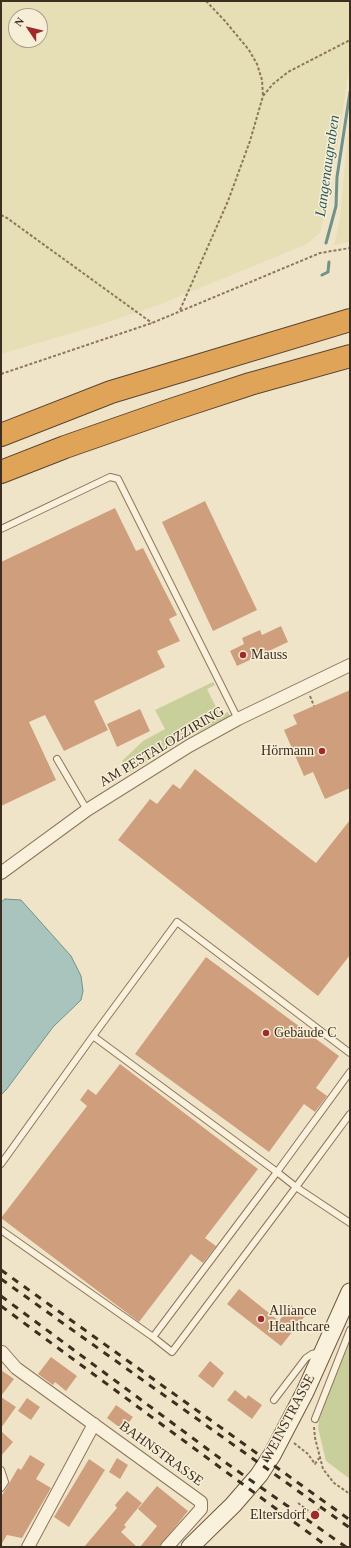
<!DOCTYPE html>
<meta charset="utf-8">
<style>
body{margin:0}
#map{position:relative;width:351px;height:1548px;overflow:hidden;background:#f0e4c8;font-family:"Times New Roman",serif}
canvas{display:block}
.frame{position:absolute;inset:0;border:2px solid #3d2e20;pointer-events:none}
.north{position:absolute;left:8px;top:8px;width:40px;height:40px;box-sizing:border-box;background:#f7eed8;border:1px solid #ada18e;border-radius:50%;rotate:305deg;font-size:11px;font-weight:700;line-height:16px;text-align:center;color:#3d2e20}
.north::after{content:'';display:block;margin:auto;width:14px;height:18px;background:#9e2a2b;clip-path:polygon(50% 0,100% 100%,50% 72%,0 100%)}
</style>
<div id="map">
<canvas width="351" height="1548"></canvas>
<div class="frame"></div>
<div class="north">N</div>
</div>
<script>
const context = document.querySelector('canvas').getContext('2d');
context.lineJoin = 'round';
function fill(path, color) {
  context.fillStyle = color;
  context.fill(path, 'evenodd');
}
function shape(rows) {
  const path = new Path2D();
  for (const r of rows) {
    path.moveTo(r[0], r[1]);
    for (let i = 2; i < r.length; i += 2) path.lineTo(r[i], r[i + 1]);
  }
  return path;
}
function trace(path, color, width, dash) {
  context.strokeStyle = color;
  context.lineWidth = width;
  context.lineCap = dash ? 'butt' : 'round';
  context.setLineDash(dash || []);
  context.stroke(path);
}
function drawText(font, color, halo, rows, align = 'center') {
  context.font = font + ' "Times New Roman",serif';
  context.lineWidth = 3;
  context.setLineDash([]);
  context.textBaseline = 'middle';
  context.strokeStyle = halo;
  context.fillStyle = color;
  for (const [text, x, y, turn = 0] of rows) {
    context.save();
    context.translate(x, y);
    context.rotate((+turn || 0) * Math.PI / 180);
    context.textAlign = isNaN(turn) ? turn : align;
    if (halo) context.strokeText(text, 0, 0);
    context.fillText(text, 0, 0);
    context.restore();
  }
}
fill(shape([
 [1,1,350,1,350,60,340,131,324,217,320,233,307,244,161,304,99,325,1,354],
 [16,16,40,16,40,40,16,40],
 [350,108,350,242,334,245,340,219]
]), '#e6deb5');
fill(shape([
 [213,682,215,685,207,689,220,715,228,712,230,716,188,737,129,773,122,761,143,741,165,729,155,710],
 [350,1339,350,1479,326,1461,318,1428,319,1419]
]), '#c9cf9b');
const water = shape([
 [5,899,21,900,71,956,81,976,83,991,81,1000,53,1027,6,1090,1,1095,1,902,5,899]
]);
fill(water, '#a9c4bc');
trace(water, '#6f938a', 1);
trace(shape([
 [326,243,336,206,337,177,350,92],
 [322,275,328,272,329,262]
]), '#6f938a', 3);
fill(shape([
 [205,501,257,610,213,631,162,522],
 [115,508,136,551,143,548,177,615,169,619,180,641,157,651,165,667,94,701,108,730,64,751,45,715,29,722,56,780,1,806,1,562],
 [281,626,288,642,237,666,230,651,244,644,242,638,260,630,262,635],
 [350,690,350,788,325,799,313,772,304,776,284,730,297,724,293,715],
 [140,709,150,731,117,747,107,724],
 [195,769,316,863,350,820,350,955,318,996,118,840,150,799,157,804,173,784,180,789],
 [206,957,339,1056,316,1088,327,1096,315,1112,304,1104,269,1152,135,1054],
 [120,1064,258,1169,205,1238,216,1246,203,1263,191,1254,139,1322,1,1218,87,1106,80,1100,88,1089,96,1095],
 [239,1289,279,1321,291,1305,305,1316,281,1346,227,1304],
 [51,1357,77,1376,66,1391,55,1382,53,1385,38,1374],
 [210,1361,224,1373,213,1388,198,1376],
 [1,1370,14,1379,1,1396],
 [235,1390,246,1399,248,1395,262,1405,252,1419,227,1400],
 [1,1397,16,1407,1,1428],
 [27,1398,40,1407,31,1420,18,1411],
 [116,1405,133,1417,123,1430,107,1418],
 [1,1431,13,1442,1,1456],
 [30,1455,45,1464,36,1479,51,1488,22,1538,7,1535,1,1545,1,1497,18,1468,21,1470],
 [117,1458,128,1465,120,1479,109,1472],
 [89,1459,105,1470,69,1527,54,1517],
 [157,1486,188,1511,159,1547,140,1547,157,1526,138,1509],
 [127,1491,142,1503,124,1525,126,1527,121,1532,137,1547,84,1547,117,1508,115,1505]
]), '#cf9f7d');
const service = shape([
 [1,529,110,477,118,479,238,719],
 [57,759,87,810],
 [350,1053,177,922,93,1036,277,1172,350,1072],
 [350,1114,296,1187,277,1172,153,1337,172,1352,296,1187,350,1223],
 [1,1164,93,1036],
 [1,1230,153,1337],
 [274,1400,306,1358,312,1354,321,1352],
 [315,1419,350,1330],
 [1,1470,5,1482,1,1488]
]);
const minor = shape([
 [1,873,87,810,189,746,238,719,350,665],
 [2,1352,16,1368,201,1502,201,1509,167,1547],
 [28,1547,94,1424]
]);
const secondary = shape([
 [190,1547,233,1505,259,1475,272,1455,305,1392,350,1292]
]);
const motorway = shape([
 [1,435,111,392,350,320],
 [1,472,65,447,171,410,250,384,350,356]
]);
trace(service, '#8d765c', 8);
trace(minor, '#8d765c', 14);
trace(secondary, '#6f573f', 19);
trace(motorway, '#5b4430', 24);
trace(shape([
 [206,1,225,21,249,50,257,64,262,80,263,96],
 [1,215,7,218,152,323],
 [180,310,228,201,250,141,263,96,273,84,288,72,350,40],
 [1,374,152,323,320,253,350,248],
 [310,696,314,706],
 [314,1427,315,1438,323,1469,334,1483,350,1494],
 [294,1443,308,1454,315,1464,319,1458],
 [298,1503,314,1515,319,1509]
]), '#8d765c', 2, [3, 2]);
trace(service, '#faf1dc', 6);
trace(minor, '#faf1dc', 12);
trace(secondary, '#faf1dc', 17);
trace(motorway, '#e0a458', 22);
trace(shape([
 [1,1270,350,1520],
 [1,1279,350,1528],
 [1,1296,229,1465,346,1547],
 [1,1306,328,1547]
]), '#3d2e20', 3, [7, 7]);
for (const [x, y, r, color] of [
 [243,655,4,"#9e2a2b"],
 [322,751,4,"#9e2a2b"],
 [266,1033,4,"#9e2a2b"],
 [261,1319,4,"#9e2a2b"],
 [315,1515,5,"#9e2a2b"]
]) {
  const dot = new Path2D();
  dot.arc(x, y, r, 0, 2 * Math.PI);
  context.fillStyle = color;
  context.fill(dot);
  trace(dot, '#f7eed8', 1.5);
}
drawText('14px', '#3d2e20', '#f7eed8', [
 ["Mauss",251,655],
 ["Hörmann",314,751,"right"],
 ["Gebäude C",274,1033],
 ["Alliance",269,1311],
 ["Healthcare",269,1327],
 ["Eltersdorf",306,1515,"right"]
], 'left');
drawText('14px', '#3d2e20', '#f7eed8', [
 ["AM PESTALOZZIRING",162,747,-31],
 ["WEINSTRASSE",289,1418,-62],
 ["BAHNSTRASSE",161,1454,36]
]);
drawText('italic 15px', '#2f5d5a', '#f7eed8', [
 ["Langenaugraben",328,166,-82]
]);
</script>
